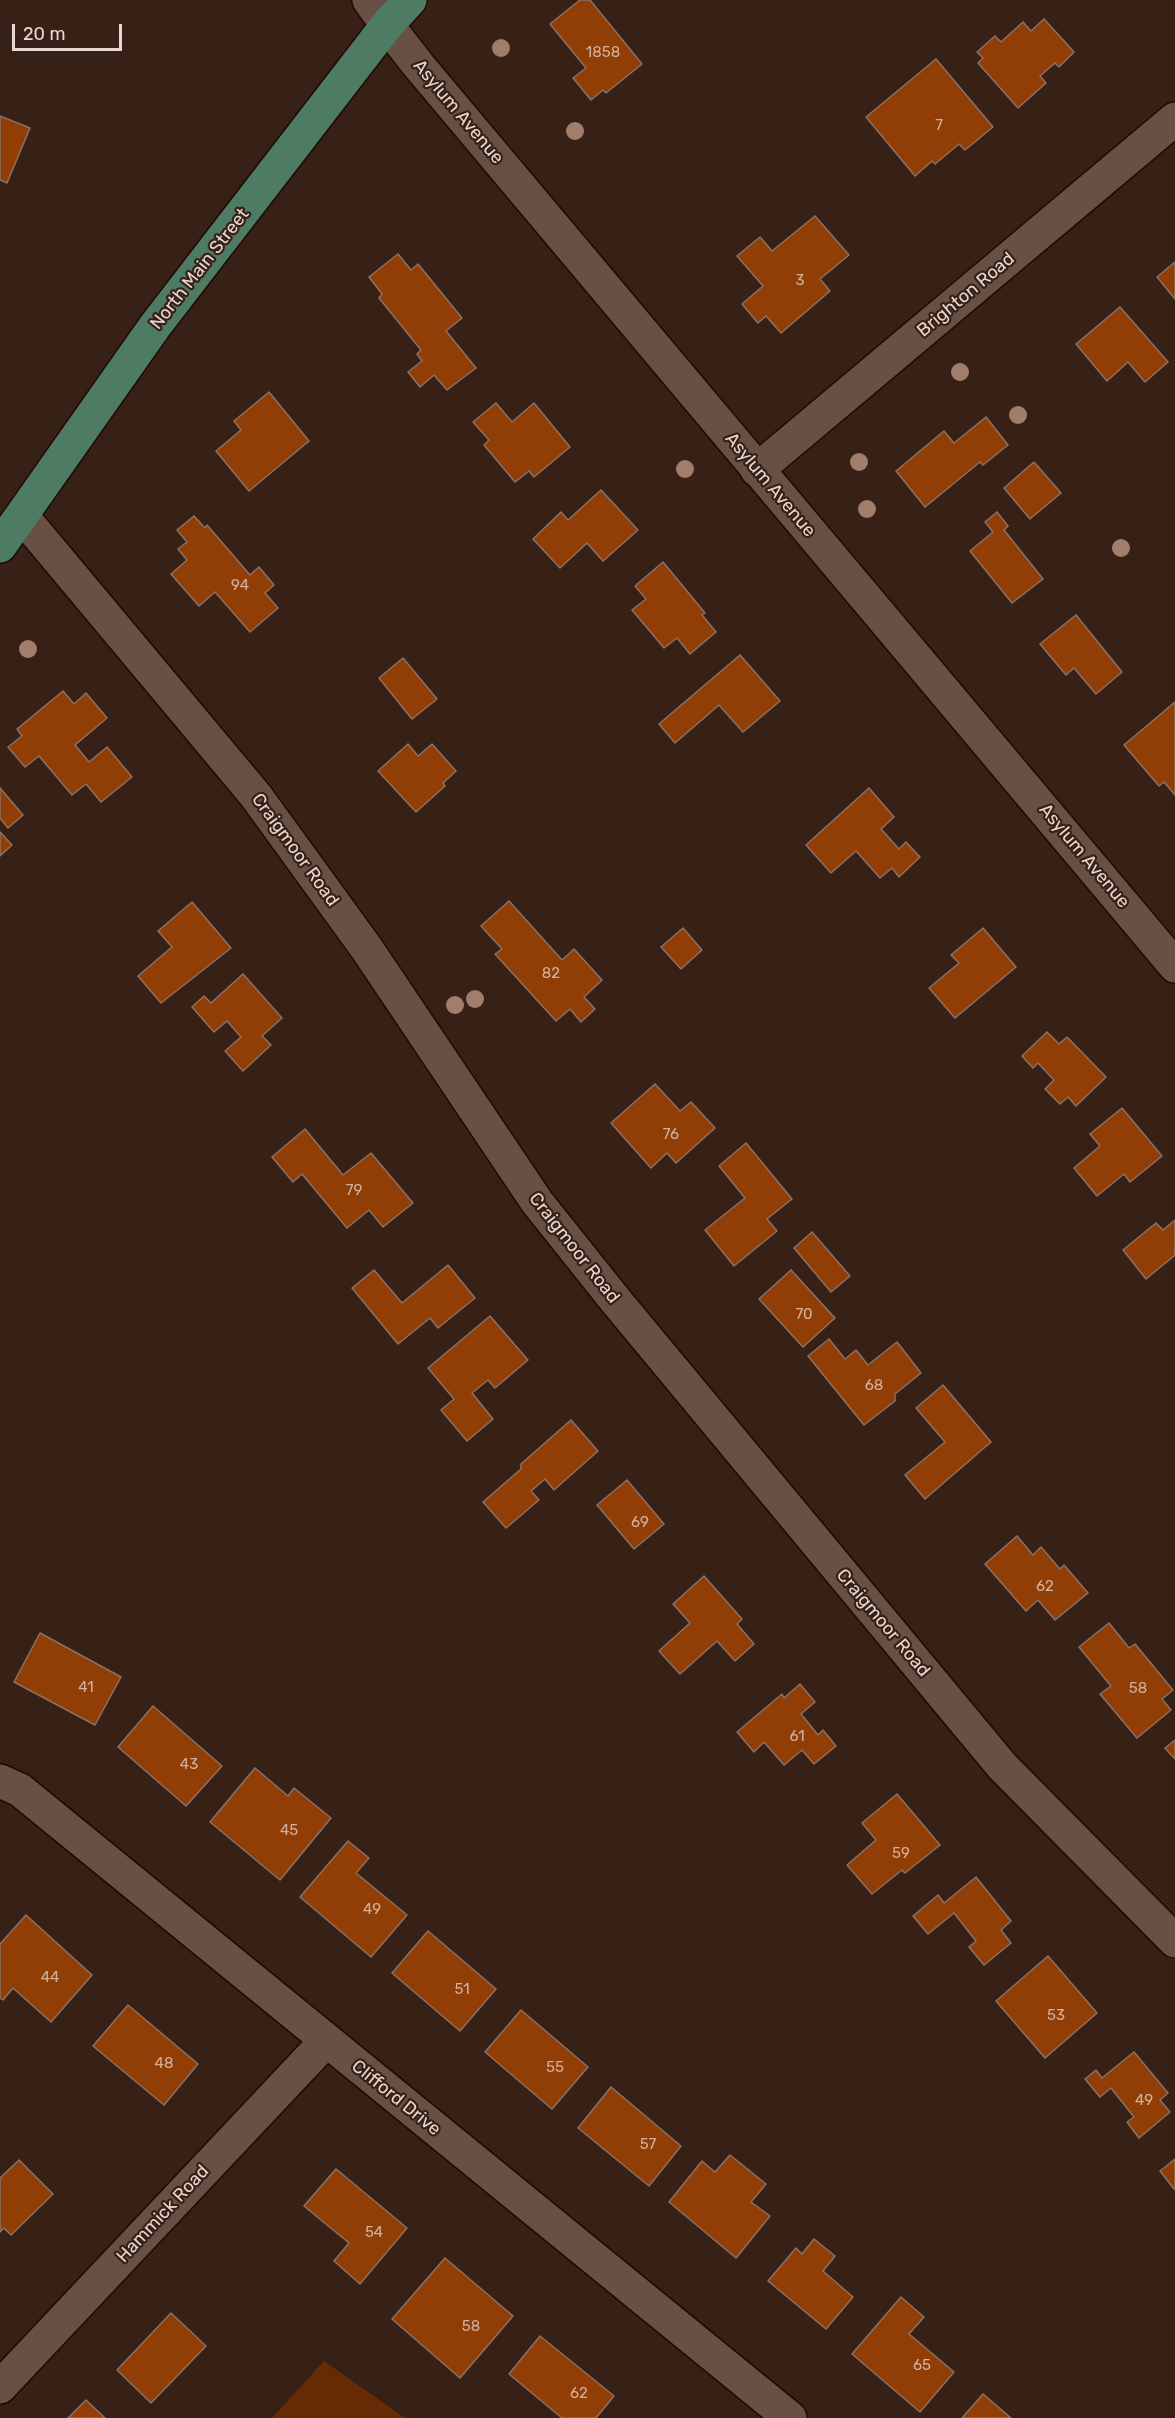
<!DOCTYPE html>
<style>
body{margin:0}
#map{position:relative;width:1175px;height:2418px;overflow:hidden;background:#372116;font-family:Rubik,sans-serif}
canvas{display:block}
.scale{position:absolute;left:12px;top:24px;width:110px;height:27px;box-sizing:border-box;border:3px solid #e6d7d0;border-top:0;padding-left:8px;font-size:18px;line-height:21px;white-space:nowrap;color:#e6d7d0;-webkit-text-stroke:4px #372116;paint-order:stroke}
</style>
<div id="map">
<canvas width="1175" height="2418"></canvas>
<div class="scale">20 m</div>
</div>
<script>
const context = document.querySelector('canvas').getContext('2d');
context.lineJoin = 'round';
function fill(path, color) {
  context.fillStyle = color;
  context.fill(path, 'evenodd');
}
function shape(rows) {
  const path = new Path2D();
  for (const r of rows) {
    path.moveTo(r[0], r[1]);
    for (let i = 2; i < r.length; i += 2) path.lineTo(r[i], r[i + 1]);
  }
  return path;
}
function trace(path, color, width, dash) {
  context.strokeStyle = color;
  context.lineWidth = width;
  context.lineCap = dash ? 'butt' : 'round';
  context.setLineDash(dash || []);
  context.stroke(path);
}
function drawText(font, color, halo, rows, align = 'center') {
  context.font = font + ' Rubik,sans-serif';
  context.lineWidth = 4.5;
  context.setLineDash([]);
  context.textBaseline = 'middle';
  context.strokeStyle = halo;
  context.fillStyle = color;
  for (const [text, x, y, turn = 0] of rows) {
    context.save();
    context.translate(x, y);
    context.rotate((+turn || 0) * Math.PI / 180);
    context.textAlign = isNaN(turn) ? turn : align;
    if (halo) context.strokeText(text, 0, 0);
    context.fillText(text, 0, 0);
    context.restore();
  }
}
fill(shape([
 [324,2361,405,2418,272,2418]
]), '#662a04');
const building = shape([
 [580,0,590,0,642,64,606,93,603,90,591,100,573,78,586,68,550,24,580,0],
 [1044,19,1074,52,1059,67,1055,63,1040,76,1046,83,1018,108,978,63,983,58,977,52,995,36,1001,42,1023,22,1031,31,1044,19],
 [936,59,993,127,965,150,959,144,935,164,932,161,915,176,866,117,936,59],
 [0,116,30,128,7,183,0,180,0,116],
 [815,216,849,255,820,279,830,291,781,333,766,316,758,323,742,304,763,286,737,256,760,237,772,251,815,216],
 [398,254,411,270,418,264,462,318,446,331,476,368,447,390,434,375,420,387,408,372,422,361,417,354,421,350,379,298,382,294,369,277,398,254],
 [1175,262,1175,299,1157,277,1175,262],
 [1120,307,1168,362,1145,382,1128,362,1107,381,1076,344,1120,307],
 [269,392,309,441,249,491,216,451,241,430,234,421,269,392],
 [496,403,512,422,534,403,570,447,534,477,529,471,515,482,484,445,489,440,473,422,496,403],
 [986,417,1008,445,983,465,980,462,925,507,896,471,944,431,954,443,986,417],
 [1034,462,1061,493,1030,519,1004,488,1034,462],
 [601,490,638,530,603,561,587,543,560,568,533,539,561,512,568,520,601,490],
 [997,512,1008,526,1004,530,1043,579,1012,603,970,551,993,532,985,522,997,512],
 [194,516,205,528,207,525,250,575,259,567,274,585,265,593,278,608,250,632,215,592,199,606,171,574,187,560,178,549,187,542,177,530,194,516],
 [663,562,705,613,702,615,716,632,690,654,677,638,664,648,632,610,646,599,635,586,663,562],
 [1076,615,1122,672,1096,694,1074,668,1066,675,1040,644,1076,615],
 [740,655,780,701,743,732,719,705,675,743,659,724,740,655],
 [403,658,437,699,412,719,379,678,403,658],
 [63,691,74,704,86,693,107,718,75,745,89,762,107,747,132,777,101,802,86,784,72,795,39,756,25,767,8,747,22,736,17,729,63,691],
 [1175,702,1175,795,1164,782,1159,786,1124,745,1175,702],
 [408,744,418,756,432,744,456,771,443,783,445,786,416,812,378,771,408,744],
 [0,788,23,815,8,828,0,818,0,788],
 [869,788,894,817,881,829,899,849,906,842,920,857,899,877,892,868,880,878,856,851,831,873,806,845,869,788],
 [0,832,12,845,0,856,0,832],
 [509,901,562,960,574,949,602,980,584,997,595,1009,581,1022,570,1009,556,1021,495,954,502,949,481,926,509,901],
 [192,902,231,948,161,1003,138,976,172,947,158,931,192,902],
 [683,928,702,950,681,969,661,947,683,928],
 [983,928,1016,967,955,1018,929,988,959,963,951,955,983,928],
 [243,974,282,1018,262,1036,271,1045,243,1071,225,1051,241,1037,227,1021,214,1032,192,1007,204,996,211,1003,243,974],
 [1047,1032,1059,1044,1067,1037,1106,1077,1076,1106,1068,1097,1060,1104,1045,1089,1054,1080,1038,1063,1033,1068,1022,1056,1047,1032],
 [655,1084,680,1111,691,1102,715,1128,676,1163,667,1153,651,1168,611,1123,655,1084],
 [1122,1108,1162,1156,1130,1182,1124,1174,1097,1196,1074,1168,1100,1146,1090,1134,1122,1108],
 [305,1129,343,1175,371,1153,413,1203,383,1227,369,1210,347,1228,302,1174,293,1182,272,1157,305,1129],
 [746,1143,792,1199,767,1219,777,1231,734,1266,705,1230,745,1198,719,1166,746,1143],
 [1175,1220,1175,1255,1146,1279,1123,1250,1156,1223,1163,1230,1175,1220],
 [812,1232,850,1276,831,1292,794,1248,812,1232],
 [448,1265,475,1298,438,1328,430,1318,398,1344,352,1288,374,1270,402,1303,448,1265],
 [791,1270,835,1318,803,1347,759,1299,791,1270],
 [490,1316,528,1360,495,1388,488,1380,472,1393,493,1419,467,1441,441,1410,454,1399,428,1368,490,1316],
 [829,1339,845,1359,856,1350,868,1365,897,1342,921,1373,895,1394,895,1401,864,1425,808,1356,829,1339],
 [943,1385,991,1442,925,1499,905,1475,945,1442,916,1408,943,1385],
 [571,1420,598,1451,554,1490,545,1479,531,1491,539,1500,506,1528,483,1502,521,1469,521,1464,571,1420],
 [627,1480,664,1524,634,1549,597,1505,627,1480],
 [1017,1536,1033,1555,1041,1547,1060,1569,1064,1565,1088,1593,1055,1620,1038,1600,1026,1611,985,1564,1017,1536],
 [704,1576,742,1619,737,1624,754,1644,735,1661,717,1641,680,1674,659,1651,690,1623,673,1604,704,1576],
 [1109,1623,1129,1648,1135,1644,1173,1690,1162,1699,1171,1710,1137,1738,1100,1694,1111,1686,1079,1647,1109,1623],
 [40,1633,121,1677,95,1725,14,1682,40,1633],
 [800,1684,815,1702,801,1714,818,1735,823,1730,836,1746,814,1764,802,1750,784,1765,764,1742,754,1752,737,1732,782,1694,784,1698,800,1684],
 [153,1706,222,1766,186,1806,118,1747,153,1706],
 [1175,1740,1175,1759,1165,1748,1175,1740],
 [255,1768,288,1796,294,1788,331,1818,280,1880,210,1822,255,1768],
 [897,1794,940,1845,905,1873,902,1870,872,1894,847,1865,876,1840,862,1823,897,1794],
 [348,1841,369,1858,356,1873,407,1915,371,1957,300,1897,348,1841],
 [976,1877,1011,1921,1001,1930,1011,1943,984,1965,969,1947,976,1941,954,1913,928,1934,913,1916,938,1895,944,1903,976,1877],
 [26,1915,92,1975,51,2022,13,1988,3,2000,0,1998,0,1944,26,1915],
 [428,1931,496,1989,460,2031,392,1973,428,1931],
 [1048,1956,1097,2013,1045,2058,996,2001,1048,1956],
 [128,2005,198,2064,164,2105,93,2046,128,2005],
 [521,2010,588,2067,552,2109,485,2052,521,2010],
 [1134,2052,1168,2093,1160,2100,1170,2112,1139,2138,1127,2122,1134,2117,1111,2088,1100,2097,1085,2079,1096,2070,1102,2078,1134,2052],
 [611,2087,681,2146,649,2186,578,2128,611,2087],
 [730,2155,766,2184,751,2202,770,2216,736,2258,669,2202,702,2161,715,2172,730,2155],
 [1175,2159,1175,2189,1174,2189,1160,2171,1175,2159],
 [19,2160,53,2194,11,2235,4,2228,0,2232,0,2178,19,2160],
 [336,2169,407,2228,360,2284,334,2261,349,2243,304,2206,336,2169],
 [814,2239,835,2256,823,2271,853,2297,826,2329,768,2281,796,2248,802,2254,814,2239],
 [445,2258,513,2316,460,2378,392,2319,445,2258],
 [901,2297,924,2317,909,2334,954,2372,920,2412,852,2354,901,2297],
 [171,2313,206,2346,151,2403,117,2370,171,2313],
 [540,2336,614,2396,596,2418,562,2418,509,2374,540,2336],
 [983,2394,1011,2418,962,2418,983,2394],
 [86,2400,105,2418,68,2418,86,2400]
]);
fill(building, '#913e06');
trace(building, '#8c7164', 1.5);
const minor = shape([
 [369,0,387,25],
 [757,470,1175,119],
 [22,516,256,796,367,949,537,1202,616,1301,1002,1766,1175,1941],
 [0,1781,20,1790,790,2418],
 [0,2387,326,2041]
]);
const secondary = shape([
 [387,25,419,66,1175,966]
]);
const primary = shape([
 [0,546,155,326,387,25,410,0]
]);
trace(minor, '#1e0a02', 36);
trace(secondary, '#1e0a02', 36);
trace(primary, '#1e0a02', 36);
trace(minor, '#695044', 33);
trace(secondary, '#695044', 33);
trace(primary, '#4d7b63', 33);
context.fillStyle = '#a27d6c';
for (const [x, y] of [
 [501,48],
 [575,131],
 [960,372],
 [1018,415],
 [859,462],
 [685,469],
 [867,509],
 [1121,548],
 [28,649],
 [475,999],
 [455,1005]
]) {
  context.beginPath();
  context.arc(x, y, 9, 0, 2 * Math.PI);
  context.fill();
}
drawText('15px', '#d1b19e', null, [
 ["1858",603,53],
 ["7",939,126],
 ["3",800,281],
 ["94",240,586],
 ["82",551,974],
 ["76",671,1135],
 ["79",354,1191],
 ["70",804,1315],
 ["68",874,1386],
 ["69",640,1523],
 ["62",1045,1587],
 ["41",86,1688],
 ["58",1138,1689],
 ["61",797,1737],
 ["43",189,1765],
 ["45",289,1831],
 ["59",901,1854],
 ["49",372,1910],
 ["44",50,1978],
 ["51",462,1990],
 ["53",1056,2016],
 ["48",164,2064],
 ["55",555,2068],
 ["49",1144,2101],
 ["57",648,2145],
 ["54",374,2233],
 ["58",471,2327],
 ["65",922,2366],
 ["62",579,2394]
]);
drawText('18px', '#e6d7d0', '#372116', [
 ["Asylum Avenue",458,112,50],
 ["North Main Street",200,269,-52],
 ["Brighton Road",966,295,-40],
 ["Asylum Avenue",770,485,50],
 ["Craigmoor Road",295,850,54],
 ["Asylum Avenue",1084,856,50],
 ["Craigmoor Road",574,1248,52],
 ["Craigmoor Road",883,1623,50],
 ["Clifford Drive",396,2098,39],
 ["Hammick Road",163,2214,-47]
]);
</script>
